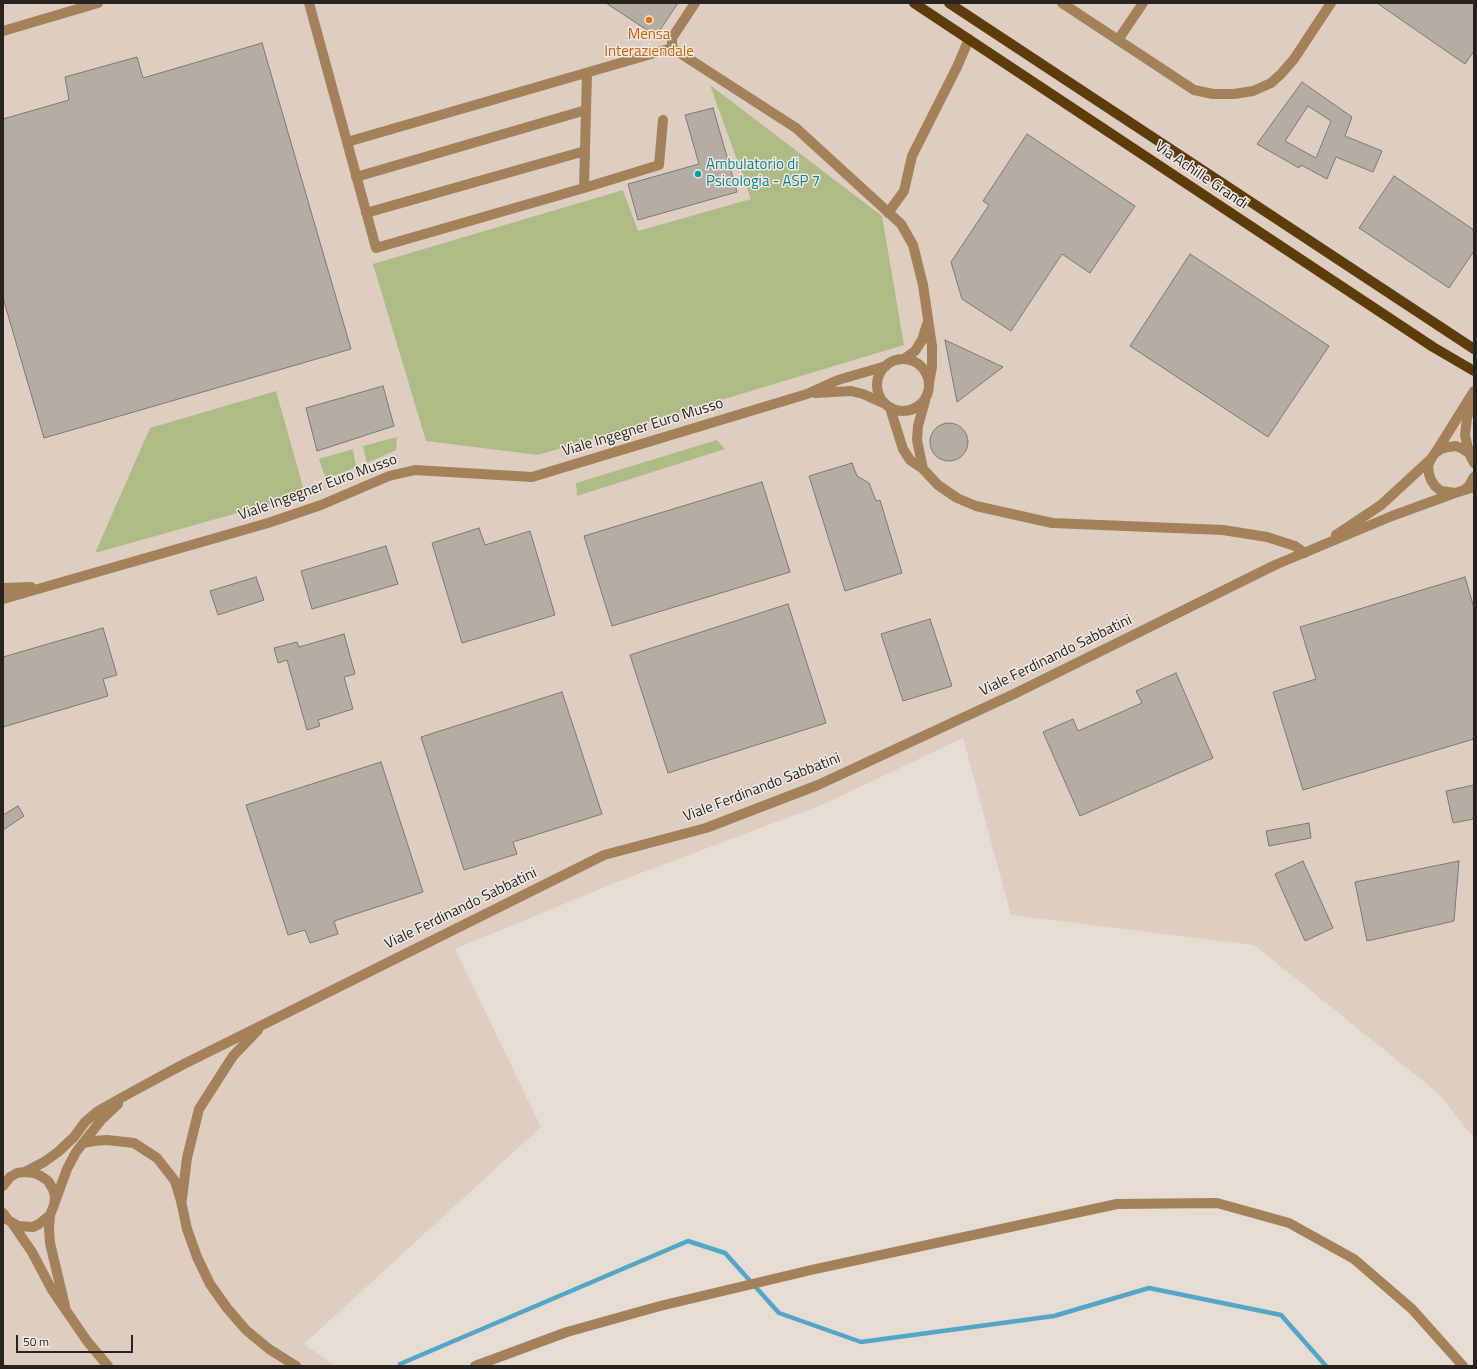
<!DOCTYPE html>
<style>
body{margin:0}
#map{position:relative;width:1477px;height:1369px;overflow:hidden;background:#e5dcd4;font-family:"Titillium Web",sans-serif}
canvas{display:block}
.frame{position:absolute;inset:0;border:4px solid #262320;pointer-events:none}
.scale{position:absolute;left:16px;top:1335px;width:117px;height:18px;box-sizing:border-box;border:2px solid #262320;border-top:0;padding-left:5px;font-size:12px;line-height:14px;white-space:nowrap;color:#262320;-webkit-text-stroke:3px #f3e9e2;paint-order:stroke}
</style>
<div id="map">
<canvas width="1477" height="1369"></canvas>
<div class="frame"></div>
<div class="scale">50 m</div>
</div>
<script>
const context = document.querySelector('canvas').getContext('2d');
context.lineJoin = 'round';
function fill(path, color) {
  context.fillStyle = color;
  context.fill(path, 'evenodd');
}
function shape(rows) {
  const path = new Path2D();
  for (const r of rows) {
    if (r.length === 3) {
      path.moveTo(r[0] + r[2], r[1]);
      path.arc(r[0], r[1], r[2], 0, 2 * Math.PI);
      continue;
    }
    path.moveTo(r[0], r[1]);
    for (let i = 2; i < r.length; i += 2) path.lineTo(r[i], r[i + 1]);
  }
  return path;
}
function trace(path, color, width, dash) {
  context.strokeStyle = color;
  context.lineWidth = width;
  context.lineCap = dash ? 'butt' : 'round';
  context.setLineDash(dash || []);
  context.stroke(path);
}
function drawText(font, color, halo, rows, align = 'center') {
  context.font = font + ' "Titillium Web",sans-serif';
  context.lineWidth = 3;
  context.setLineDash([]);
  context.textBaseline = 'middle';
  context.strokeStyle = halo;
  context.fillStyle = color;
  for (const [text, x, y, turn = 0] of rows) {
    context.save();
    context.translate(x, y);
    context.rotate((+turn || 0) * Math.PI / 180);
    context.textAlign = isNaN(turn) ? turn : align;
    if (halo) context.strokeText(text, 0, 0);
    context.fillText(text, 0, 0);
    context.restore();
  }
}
fill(shape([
 [3,3,1474,3,1474,1138,1438,1093,1254,945,1011,915,963,738,824,804,617,882,455,949,541,1127,304,1344,335,1366,3,1366]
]), '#decec2');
fill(shape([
 [710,85,882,216,904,345,538,455,426,441,373,264,623,190,638,231,751,199],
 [276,391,305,494,95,553,150,428],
 [397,437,396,450,367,463,363,446],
 [717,440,725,449,577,496,576,483],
 [353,449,356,467,326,479,319,459]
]), '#afbb86');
trace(shape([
 [400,1364,688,1241,725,1253,779,1313,861,1342,1054,1316,1149,1288,1281,1315,1326,1366]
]), '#55a5c7', 4.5);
const building = shape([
 [606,3,678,3,656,36,606,3],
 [1377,3,1474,3,1474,51,1465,64,1377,3],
 [262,43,351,349,44,438,3,298,3,119,69,100,65,77,137,57,143,78,262,43],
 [1302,82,1352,117,1345,136,1382,151,1373,172,1336,157,1327,179,1301,165,1299,168,1257,144,1302,82],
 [1308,106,1331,121,1316,158,1285,141,1308,106],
 [713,108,737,192,638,220,628,184,699,164,685,115,713,108],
 [1027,134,1135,206,1090,273,1062,254,1011,331,962,299,951,262,989,205,983,201,1027,134],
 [1394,176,1474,230,1474,251,1449,288,1359,228,1394,176],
 [1190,254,1329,346,1268,437,1130,346,1190,254],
 [945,340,1003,367,957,402,945,340],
 [383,386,394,426,317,451,306,408,383,386],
 [949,442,19],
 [852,463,857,476,869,483,876,501,880,500,902,573,845,591,809,476,852,463],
 [762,482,790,572,612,626,584,536,762,482],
 [479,528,485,545,530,531,555,615,462,643,432,543,479,528],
 [386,546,398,584,312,609,301,571,386,546],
 [256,577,264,600,218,615,210,591,256,577],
 [1465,577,1474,608,1474,739,1303,790,1273,692,1316,679,1300,627,1465,577],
 [788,604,826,723,668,773,630,655,788,604],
 [930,619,952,686,903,701,881,634,930,619],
 [103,628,117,675,103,679,108,696,3,727,3,657,103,628],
 [344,634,355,674,344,677,353,709,318,720,320,726,307,730,287,660,278,663,274,648,297,642,299,647,344,634],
 [1176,673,1213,758,1080,816,1043,732,1073,719,1078,731,1142,703,1136,691,1176,673],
 [562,692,602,814,513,842,517,854,464,870,421,737,562,692],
 [381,762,423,892,334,921,338,934,310,943,305,930,288,935,246,805,381,762],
 [1474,785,1474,819,1453,823,1446,791,1474,785],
 [18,806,24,816,3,830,3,815,18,806],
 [1309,823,1311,838,1269,846,1266,831,1309,823],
 [1303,861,1333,928,1305,941,1275,874,1303,861],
 [1459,861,1454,921,1367,941,1355,882,1459,861]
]);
fill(building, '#b4ada4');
trace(building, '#7f7971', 1);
trace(shape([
 [309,3,376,248,584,188,659,165,663,120],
 [1062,3,1194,90,1213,94,1234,94,1253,91,1271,83,1281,74,1294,59,1331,3],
 [3,31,98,3],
 [1118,40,1143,3],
 [672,48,672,38,695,3],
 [347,142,672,48,796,128,901,224,913,245,923,285,932,346,932,367,929,383],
 [356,177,586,110],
 [584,188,587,73],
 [366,213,585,151],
 [888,213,904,191,912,156,957,67,969,39],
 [903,385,26],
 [904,359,915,351,922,340,927,324],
 [815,393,851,391,863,394,883,403],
 [890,408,903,449,910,460,923,469,938,485,957,498,976,506,1052,523,1223,530,1267,537,1295,546,1305,553],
 [1436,452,1474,391],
 [1469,453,1465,435,1467,418,1473,399],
 [1474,463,1469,453,1463,449,1456,446,1448,447,1441,449,1435,453,1431,459,1428,466,1429,474,1431,480,1435,486,1441,491,1455,493,1474,487],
 [923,469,917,440,918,426,925,401],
 [1464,490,1468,487,1474,477],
 [1336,535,1381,505,1431,459],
 [3,588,31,587],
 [3,599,268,523,321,505,389,476,415,470,532,477,807,394,838,380,886,366],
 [83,1143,94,1141,107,1140,134,1143,157,1158,175,1181,181,1201,187,1229,197,1257,210,1284,227,1308,246,1330,269,1349,296,1366],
 [25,1172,44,1162,58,1152,74,1137,85,1122,98,1111,130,1093,182,1065,604,855,706,828,818,785,1014,694,1275,565,1392,516,1455,493],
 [3,1186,10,1177,17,1173,25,1172,34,1173,41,1176,48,1181,53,1189,55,1197,54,1205,50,1215,39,1224,33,1227,18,1226,8,1220,3,1213],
 [182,1199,187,1158,199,1109,233,1056,258,1030],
 [55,1202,67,1169,76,1152,102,1119,118,1104],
 [50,1215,49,1228,50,1243,65,1306],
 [12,1223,32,1252,52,1290,87,1341,108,1366],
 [475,1366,567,1332,660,1306,811,1270,1117,1204,1217,1203,1289,1223,1354,1259,1412,1309,1463,1366]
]), '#a4815a', 10);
trace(shape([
 [914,3,1433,347,1474,371],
 [949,3,1474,349]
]), '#5e3b0a', 10);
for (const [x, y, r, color] of [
 [649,20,4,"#e8710a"],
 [698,174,4,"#0f9aa8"]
]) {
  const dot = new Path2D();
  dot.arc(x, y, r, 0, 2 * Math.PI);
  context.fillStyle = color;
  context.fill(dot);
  trace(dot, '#f3e9e2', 1.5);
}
drawText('15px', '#c56008', '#f3e9e2', [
 ["Mensa",649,35],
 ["Interaziendale",649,52]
]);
drawText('15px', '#0d838f', '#f3e9e2', [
 ["Ambulatorio di",706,165],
 ["Psicologia - ASP 7",706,182]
], 'left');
drawText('15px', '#262320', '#f3e9e2', [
 ["Via Achille Grandi",1201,176,34],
 ["Viale Ingegner Euro Musso",643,428,-17],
 ["Viale Ingegner Euro Musso",318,488,-20],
 ["Viale Ferdinando Sabbatini",1056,656,-26],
 ["Viale Ferdinando Sabbatini",762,788,-21],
 ["Viale Ferdinando Sabbatini",461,909,-26]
]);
</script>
